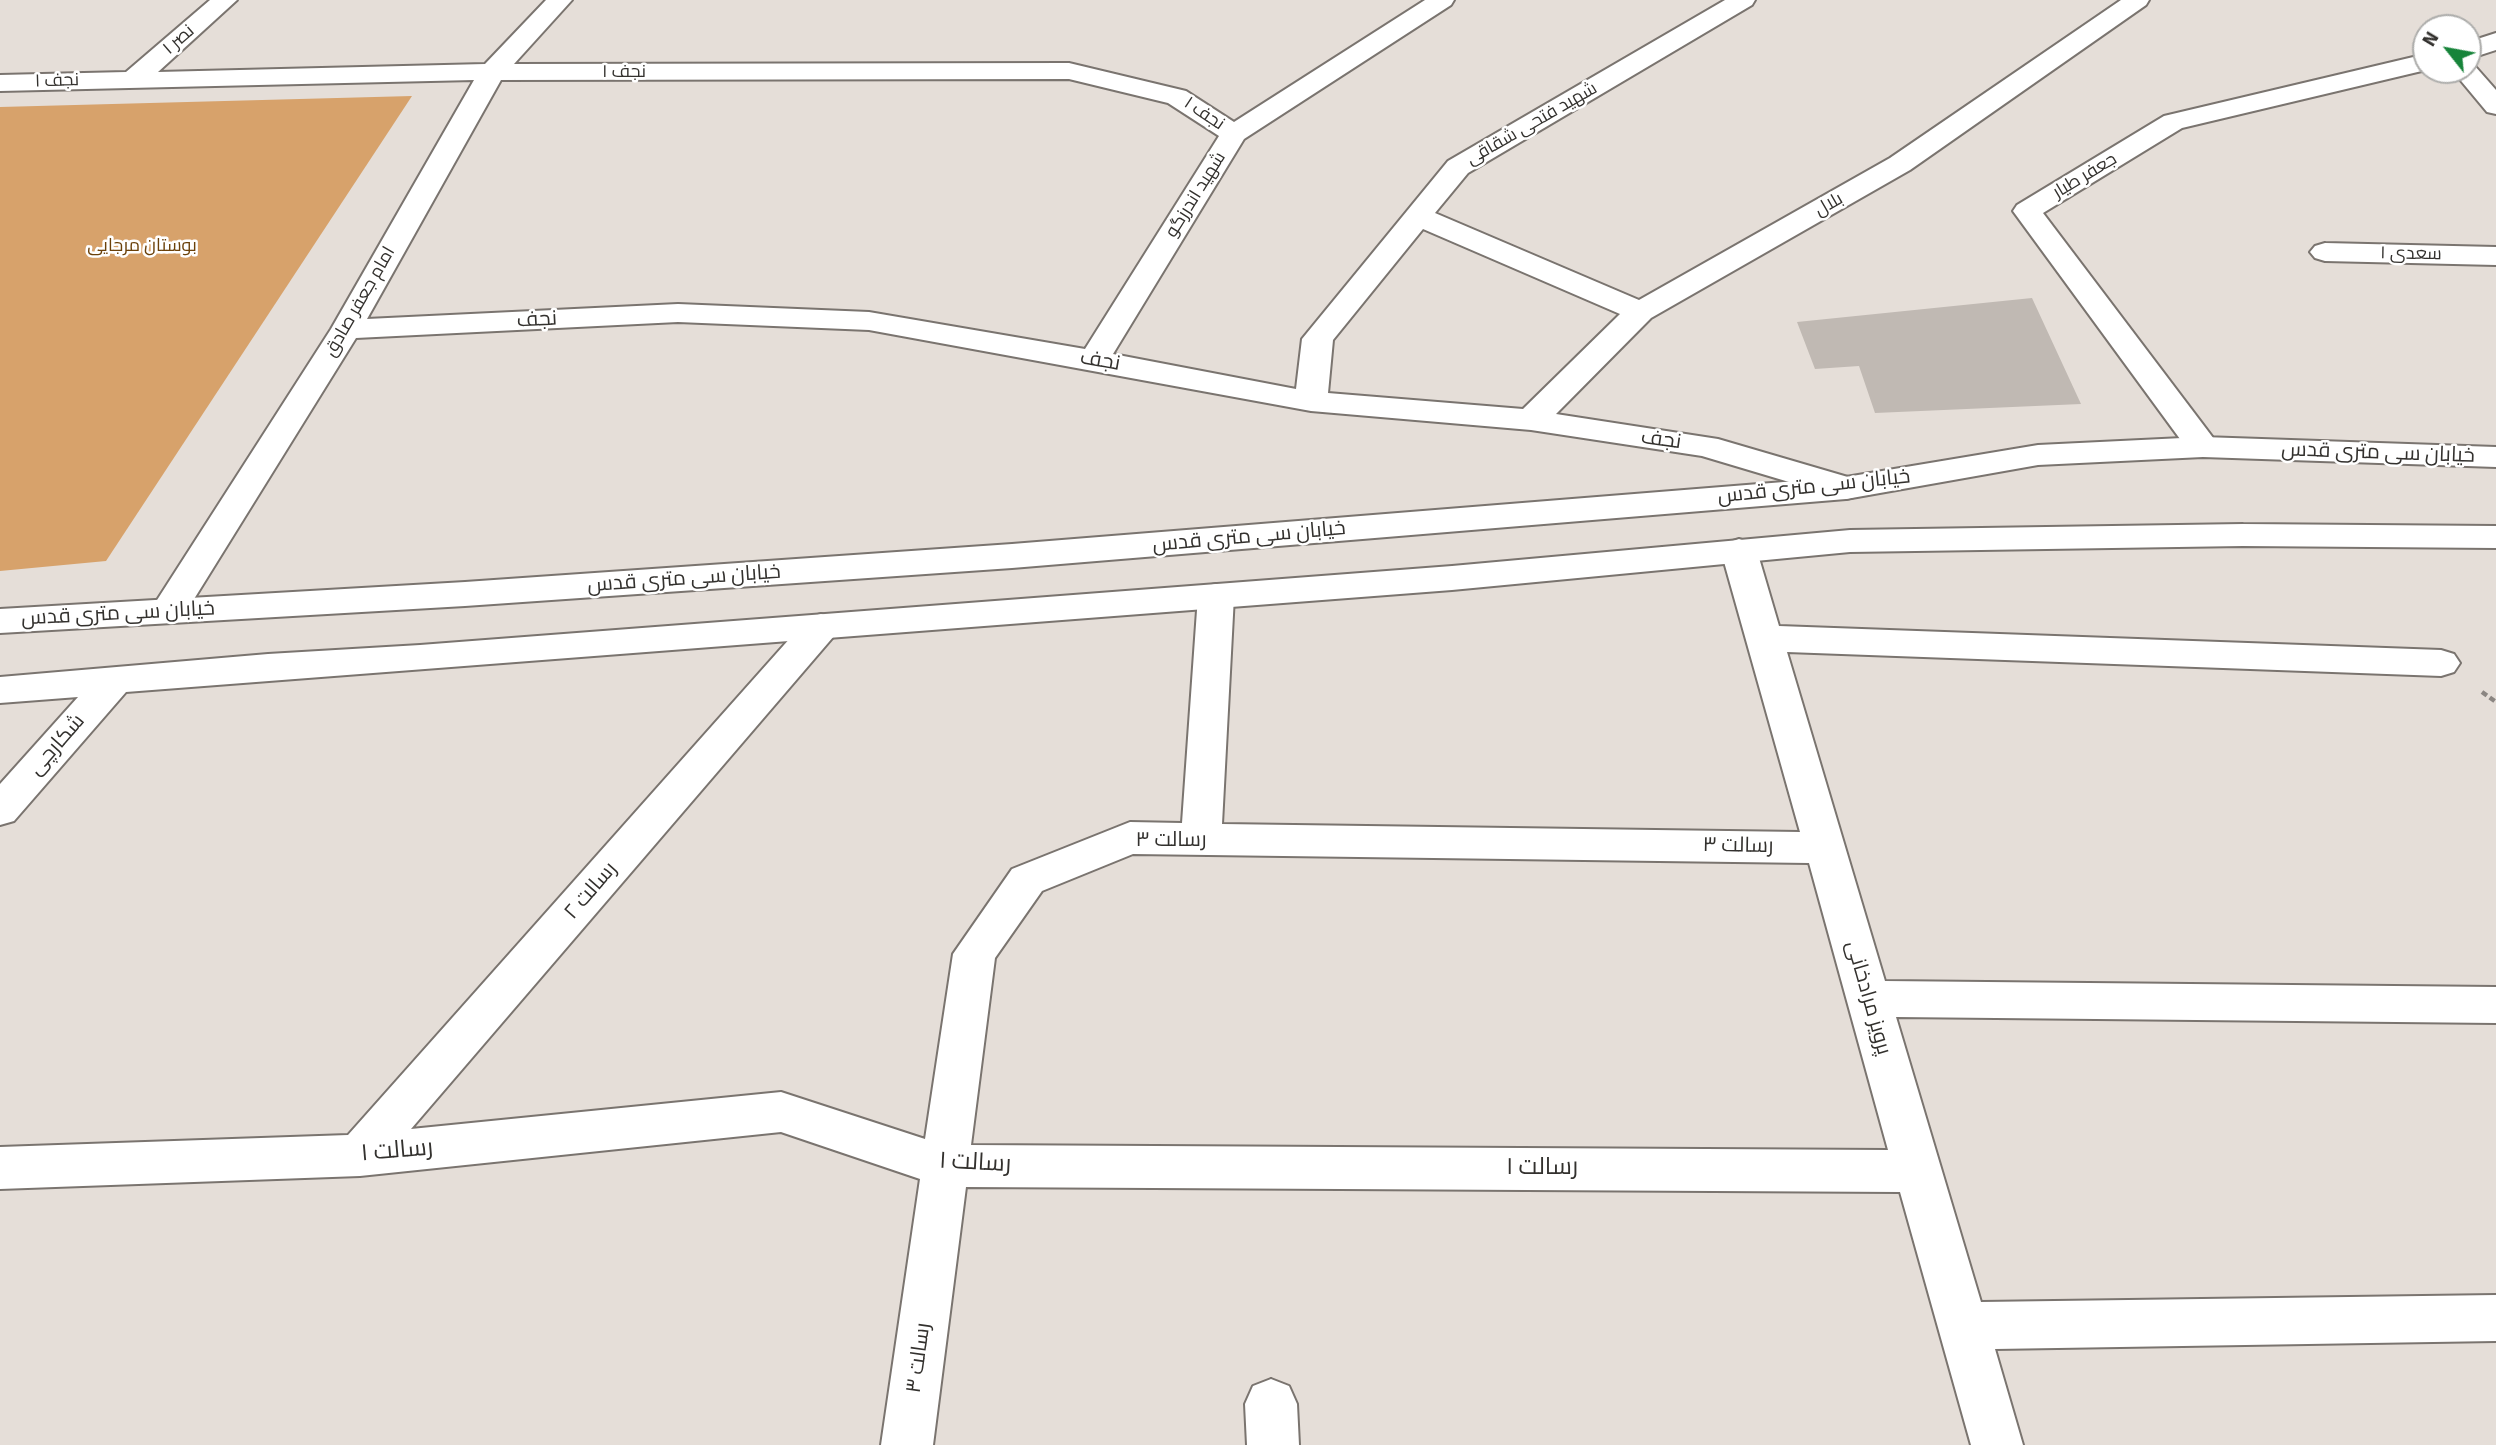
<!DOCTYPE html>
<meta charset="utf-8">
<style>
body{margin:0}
#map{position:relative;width:2496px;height:1445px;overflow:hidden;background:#e5ded8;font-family:Signika,sans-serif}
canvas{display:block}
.north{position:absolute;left:2412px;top:14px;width:70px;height:70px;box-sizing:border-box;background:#fff;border:2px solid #adadab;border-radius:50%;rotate:301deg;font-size:19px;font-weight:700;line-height:28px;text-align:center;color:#33312e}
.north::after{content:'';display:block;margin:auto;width:24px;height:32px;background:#17843a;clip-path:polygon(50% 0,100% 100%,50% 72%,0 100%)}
</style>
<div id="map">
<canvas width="2496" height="1445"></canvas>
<div class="north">N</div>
</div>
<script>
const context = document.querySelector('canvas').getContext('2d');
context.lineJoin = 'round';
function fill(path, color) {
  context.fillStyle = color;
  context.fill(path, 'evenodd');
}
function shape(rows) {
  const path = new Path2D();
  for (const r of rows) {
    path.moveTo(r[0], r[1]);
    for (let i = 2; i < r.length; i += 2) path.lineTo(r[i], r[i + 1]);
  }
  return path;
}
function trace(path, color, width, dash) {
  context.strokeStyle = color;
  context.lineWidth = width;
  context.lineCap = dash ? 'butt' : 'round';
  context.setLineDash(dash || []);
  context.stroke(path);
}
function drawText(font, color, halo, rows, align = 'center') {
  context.font = font + ' Signika,Cairo,sans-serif';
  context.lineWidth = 5;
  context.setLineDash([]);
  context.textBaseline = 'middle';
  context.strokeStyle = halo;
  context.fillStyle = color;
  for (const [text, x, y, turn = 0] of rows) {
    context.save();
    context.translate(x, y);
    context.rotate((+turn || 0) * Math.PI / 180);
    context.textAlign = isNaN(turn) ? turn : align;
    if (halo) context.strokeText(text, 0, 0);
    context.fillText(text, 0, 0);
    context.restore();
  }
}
fill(shape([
 [412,96,106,561,0,571,0,107]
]), '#d7a26b');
fill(shape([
 [2032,298,2081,404,1875,413,1859,366,1815,369,1797,322]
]), '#c0b9b3');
const street = shape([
 [210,0,237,0,158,72,485,64,546,0,572,0,514,64,1069,63,1186,91,1234,122,1425,0,1454,0,1451,5,1244,139,1113,354,1296,389,1302,339,1448,161,1725,0,1755,0,1752,5,1468,173,1435,213,1639,300,1890,158,2121,0,2149,0,2146,5,1910,170,1651,318,1556,414,1718,439,1858,480,1863,488,1858,496,1846,499,1702,456,1531,430,1311,411,869,330,678,322,356,338,181,620,168,623,155,620,150,611,331,329,474,80,0,91,0,75,126,72,210,0],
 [1069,79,1168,103,1219,136,1085,349,869,312,678,304,367,319,501,80,1069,79],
 [1423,229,1620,314,1523,409,1328,393,1333,340,1423,229],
 [2496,33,2496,50,2468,59,2468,42,2496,33],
 [2426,54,2426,70,2182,128,2043,213,2220,447,2215,454,2203,457,2191,454,2013,211,2017,205,2164,116,2426,54],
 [2468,63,2474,65,2496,90,2496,114,2487,112,2452,70,2468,70,2468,63],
 [2325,243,2496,247,2496,265,2325,261,2315,258,2310,252,2315,246,2325,243],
 [1739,539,1751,543,1757,551,1779,626,2441,650,2454,654,2460,663,2454,672,2441,676,1787,652,1885,981,2496,987,2496,1023,1896,1017,1981,1302,2496,1295,2496,1341,1995,1349,2023,1445,1971,1445,1900,1192,966,1187,933,1445,881,1445,920,1179,781,1132,360,1176,0,1189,0,1147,348,1135,808,618,821,614,834,618,839,627,834,636,411,1129,781,1092,925,1139,953,954,1012,869,1130,822,1182,823,1198,596,1203,587,1216,584,1229,587,1234,596,1222,824,1800,832,1721,551,1727,543,1739,539],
 [1133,854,1809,863,1888,1150,971,1145,995,958,1042,891,1133,854],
 [1271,1379,1289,1386,1297,1404,1299,1445,1247,1445,1245,1404,1253,1386,1271,1379]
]);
const secondary = shape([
 [2203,437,2496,447,2496,467,2203,457,2038,465,1846,499,1012,568,465,606,0,633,0,609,465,582,1012,544,1846,477,2038,445,2203,437],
 [2243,524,2496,526,2496,548,2243,546,1850,552,1452,590,126,692,14,821,0,825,0,784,78,697,0,703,0,677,268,654,420,645,1452,566,1850,530,2243,524]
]);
trace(street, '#7a746f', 4);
trace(secondary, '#7a746f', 4);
trace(shape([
 [2482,692,2496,702]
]), '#8b8682', 4.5, [6, 3.5]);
fill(street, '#fff');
fill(secondary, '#fff');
drawText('18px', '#33312e', '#fff', [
 ["نصر ۱",179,40,-41],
 ["نجف ۱",624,72],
 ["نجف ۱",57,81,-2],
 ["نجف ۱",1204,114,34],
 ["شهید فتحی شقاقی",1532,124,-30],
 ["جعفر طیار",2085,176,-31],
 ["شهید اندرزگو",1196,195,-58],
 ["بلال",1829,205,-30],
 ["سعدی ۱",2411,254,1],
 ["امام جعفر صادق",360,302,-60]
]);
drawText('18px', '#6b410a', '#fff', [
 ["بوستان مرجایی",142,246]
]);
drawText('21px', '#33312e', '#fff', [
 ["نجف",537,320,-3],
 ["نجف",1100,361,10],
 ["نجف",1661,440,8],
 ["خیابان سی متری قدس",2378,453,2],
 ["خیابان سی متری قدس",1814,487,-6],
 ["خیابان سی متری قدس",1249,537,-5],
 ["خیابان سی متری قدس",684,579,-4],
 ["خیابان سی متری قدس",118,614,-3],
 ["شکارچی",57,745,-49],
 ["رسالت ۳",1171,840],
 ["رسالت ۳",1738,846,1],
 ["رسالت ۲",591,891,-49],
 ["پرویز مرادخانی",1868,998,74],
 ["رسالت ۳",919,1358,-82]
]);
drawText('24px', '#33312e', '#fff', [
 ["رسالت ۱",397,1151,-5],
 ["رسالت ۱",975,1163,3],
 ["رسالت ۱",1542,1168]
]);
</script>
